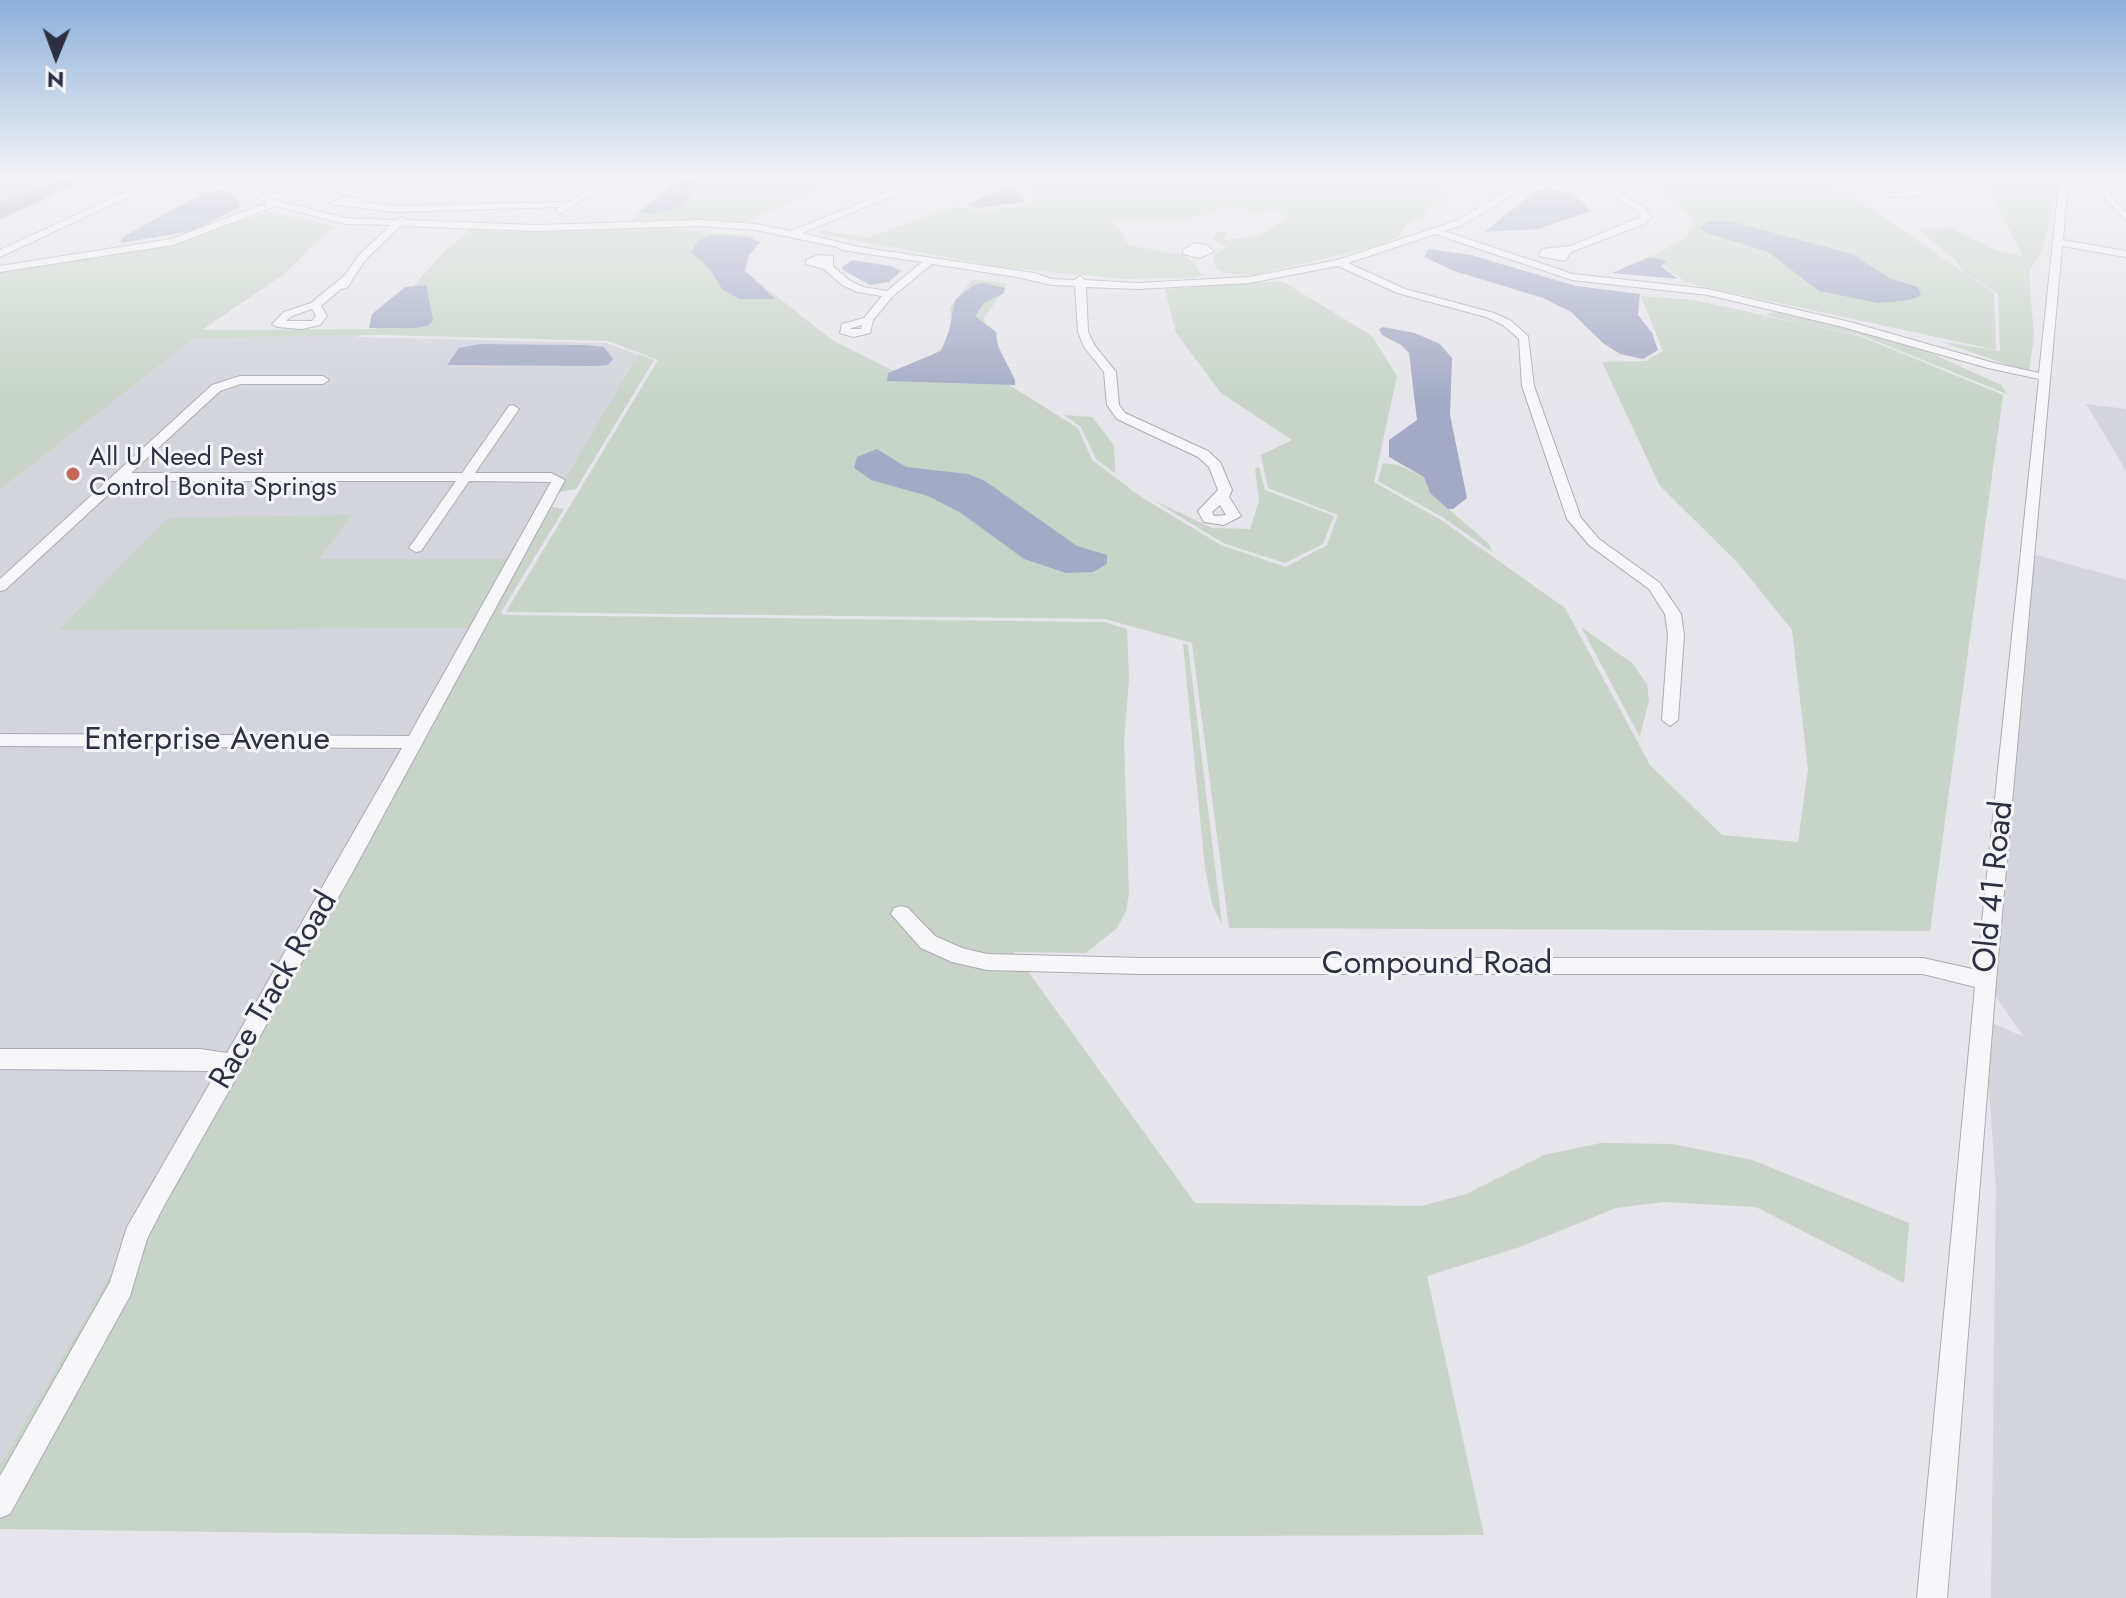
<!DOCTYPE html>
<style>
body{margin:0}
#map{position:relative;width:2126px;height:1598px;overflow:hidden;background:#e5e5eb;font-family:Jost,sans-serif}
canvas{display:block}
.north{position:absolute;left:16px;top:16px;width:80px;height:80px;-webkit-text-stroke:6px #f4f5f8;paint-order:stroke;rotate:181deg;font-size:22px;font-weight:700;line-height:32px;text-align:center;color:#2e2f42}
.north::after{content:'';display:block;margin:auto;width:28px;height:36px;background:#2e2f42;clip-path:polygon(50% 0,100% 100%,50% 72%,0 100%)}
</style>
<div id="map">
<canvas width="2126" height="1598"></canvas>
<div class="north">N</div>
</div>
<script>
const context = document.querySelector('canvas').getContext('2d');
context.lineJoin = 'round';
function fill(path, color) {
  context.fillStyle = color;
  context.fill(path, 'evenodd');
}
function shape(rows) {
  const path = new Path2D();
  for (const r of rows) {
    path.moveTo(r[0], r[1]);
    for (let i = 2; i < r.length; i += 2) path.lineTo(r[i], r[i + 1]);
  }
  return path;
}
function trace(path, color, width, dash) {
  context.strokeStyle = color;
  context.lineWidth = width;
  context.lineCap = dash ? 'butt' : 'round';
  context.setLineDash(dash || []);
  context.stroke(path);
}
function drawText(font, color, halo, rows, align = 'center') {
  context.font = font + ' Jost,sans-serif';
  context.lineWidth = 6;
  context.setLineDash([]);
  context.textBaseline = 'middle';
  context.strokeStyle = halo;
  context.fillStyle = color;
  for (const [text, x, y, turn = 0] of rows) {
    context.save();
    context.translate(x, y);
    context.rotate((+turn || 0) * Math.PI / 180);
    context.textAlign = isNaN(turn) ? turn : align;
    if (halo) context.strokeText(text, 0, 0);
    context.fillText(text, 0, 0);
    context.restore();
  }
}
fill(shape([
 [356,333,358,337,605,343,638,354,521,559,318,559,351,516,60,629,480,628,424,732,0,1465,0,479,175,337],
 [2086,404,2126,409,2126,472,2117,455],
 [2033,554,2126,580,2126,1598,1991,1598,1996,1188,1988,1077,1992,1023,2024,1037,1994,994]
]), '#d3d4dc');
fill(shape([
 [0,177,93,177,0,221],
 [400,177,608,177,569,180,542,187,526,186,516,180,418,183],
 [683,177,863,177,805,196,734,227,671,221,632,221,640,210,665,196],
 [1010,177,1500,177,1476,185,1490,188,1496,196,1442,186,1447,200,1434,203,1423,217,1406,225,1399,236,1376,247,1253,275,1223,273,1216,268,1213,255,1227,247,1212,239,1213,236,1219,231,1226,233,1224,240,1258,236,1287,218,1275,210,1252,214,1242,208,1230,207,1185,220,1112,220,1129,245,1183,255,1192,261,1202,275,1194,278,1122,279,1000,267,820,234,821,230,867,238,953,207,983,210,1031,204,1032,198,1025,190,1008,185,1005,181],
 [1637,177,1825,177,1994,293,1996,350,1687,283,1651,257,1685,238,1695,221,1661,190],
 [2059,180,2042,252,2029,271,2034,339,2028,377,2000,362,1939,341,2000,351,1998,294,1964,272,1954,258,1917,229,1950,228,1998,251,2023,256,1984,181],
 [271,212,334,226,283,275,202,330,375,329,443,253,471,228,667,228,756,236,741,268,832,340,896,372,919,365,954,339,950,307,973,279,1008,284,984,318,990,373,1078,428,1092,460,1141,497,1221,545,1286,567,1327,545,1338,515,1268,488,1261,455,1292,440,1221,393,1176,333,1165,289,1282,281,1372,336,1397,376,1374,482,1441,520,1565,608,1650,765,1722,835,1798,842,1808,769,1792,630,1738,563,1660,486,1602,362,1646,361,1663,351,1641,296,1694,300,1860,336,2003,395,1930,931,1229,928,1192,643,1105,619,506,612,658,360,608,341,384,335,194,338,0,489,0,267,170,241],
 [1786,307,1885,332,2001,385,2007,394,1861,335,1763,316],
 [638,354,654,360,576,489,558,492],
 [1064,415,1092,417,1114,445,1115,473,1096,459,1081,427],
 [1383,463,1398,465,1424,477,1430,493,1489,544,1492,552,1444,518,1378,481],
 [1259,467,1265,490,1334,516,1323,544,1285,563,1223,543,1153,500,1212,528,1250,529,1259,501,1255,468],
 [552,507,564,509,501,612,504,615,1104,622,1127,629,1129,679,1124,743,1129,894,1126,911,1117,928,1086,953,1014,952,1195,1203,1422,1206,1466,1194,1544,1155,1601,1143,1672,1144,1752,1160,1909,1223,1904,1283,1756,1207,1664,1202,1616,1208,1520,1247,1427,1276,1484,1535,677,1538,0,1529,0,1465,424,732,478,628,59,630,167,518,352,515,319,559,521,559],
 [1581,627,1632,663,1647,684,1649,700,1640,736,1646,748],
 [1183,644,1188,645,1222,924,1212,904,1205,868]
]), '#c7d4c7');
fill(shape([
 [65,177,91,177,0,219,0,203],
 [682,177,709,177,691,192,685,206,655,214,639,212],
 [1004,187,1012,187,1027,202,978,208,967,205],
 [1546,189,1572,193,1591,211,1539,229,1484,232,1535,191],
 [219,190,230,192,242,206,192,231,121,243,121,238,205,192],
 [1709,221,1733,222,1852,254,1889,278,1918,287,1921,295,1910,300,1878,303,1819,291,1768,252,1704,232,1701,227],
 [711,235,747,237,760,242,749,255,745,271,775,299,739,299,722,289,710,269,691,252,698,241],
 [1429,249,1471,255,1576,286,1640,294,1638,315,1652,333,1658,350,1643,359,1620,354,1603,343,1571,312,1543,298,1454,271,1424,257],
 [1649,257,1667,261,1661,266,1678,279,1612,273],
 [852,260,891,266,901,271,889,282,870,285,843,270,842,267],
 [983,283,1005,288,1004,293,984,303,975,316,996,332,998,346,1015,380,1015,385,887,381,888,373,941,351,949,331,955,300,974,285],
 [426,285,433,320,429,325,417,328,369,328,372,314,405,287],
 [1383,327,1415,333,1440,344,1452,358,1450,415,1467,498,1453,509,1448,509,1430,493,1424,477,1389,457,1389,440,1417,420,1409,353,1401,345,1382,335,1379,329],
 [479,344,585,345,604,347,613,359,608,365,595,366,447,365,459,348],
 [877,449,906,467,968,474,985,481,1077,546,1107,555,1107,564,1093,572,1066,573,1024,559,961,513,928,496,871,480,854,468,857,457]
]), '#a4aac6');
const minor = shape([
 [158,177,170,177,0,257,0,250,158,177],
 [243,177,251,177,252,187,267,198,345,218,396,220,402,217,406,220,537,225,699,220,756,224,791,231,925,177,938,177,802,233,859,247,1034,273,1052,279,1075,280,1080,276,1085,280,1137,283,1249,277,1337,260,1456,221,1512,188,1517,177,1525,177,1519,191,1462,225,1444,231,1573,274,1708,289,1850,322,1994,363,2039,373,2059,185,1965,183,1917,196,1892,197,1888,194,1917,190,1965,177,2059,180,2060,177,2068,177,2063,240,2126,251,2126,257,2062,246,1996,981,1947,1598,1917,1598,1975,987,1923,974,1141,974,987,970,952,962,921,948,891,914,894,908,901,906,908,908,935,936,962,948,987,954,1141,958,1923,958,1977,970,2039,379,1988,368,1843,327,1708,295,1572,280,1435,234,1348,263,1405,289,1494,313,1511,321,1528,336,1534,386,1581,518,1599,539,1660,583,1681,614,1684,635,1678,720,1670,726,1662,720,1668,635,1665,614,1649,589,1589,545,1567,519,1522,386,1519,339,1503,325,1486,317,1397,293,1338,266,1249,283,1137,289,1086,287,1088,332,1095,346,1116,372,1119,405,1125,413,1208,451,1220,462,1232,490,1229,497,1241,516,1224,525,1204,522,1198,511,1218,490,1209,467,1198,457,1117,419,1107,405,1104,372,1084,347,1078,332,1075,286,1052,285,1017,277,932,264,893,296,873,320,870,333,853,337,840,333,842,324,864,318,882,296,857,292,842,285,824,269,806,264,806,260,818,255,833,256,833,266,850,281,863,287,887,291,922,262,842,250,837,247,756,230,699,226,537,231,401,226,366,259,347,288,341,289,321,306,327,316,320,325,302,329,277,327,272,324,284,312,311,303,345,275,359,255,391,225,345,224,276,206,173,245,0,272,0,266,171,239,267,203,245,190,243,177],
 [312,309,316,316,312,321,286,321,292,316,312,309],
 [862,325,861,329,850,329,851,328,862,325],
 [1220,505,1226,515,1214,516,1212,512,1220,505],
 [607,177,618,177,560,214,555,211,560,207,396,212,329,204,345,196,359,199,360,202,396,206,569,202,607,177],
 [1585,177,1596,177,1644,207,1651,217,1644,224,1571,252,1565,261,1539,256,1542,249,1570,246,1641,217,1638,211,1585,177],
 [2126,182,2126,188,2112,190,2109,194,2126,212,2126,220,2100,194,2106,186,2126,182],
 [1195,243,1207,245,1214,252,1199,258,1183,254,1183,250,1195,243],
 [240,376,323,376,329,380,323,384,241,384,220,391,131,473,462,473,509,406,513,405,519,409,475,473,551,473,565,480,351,875,165,1204,147,1239,130,1296,10,1514,0,1518,0,1476,110,1282,127,1227,217,1071,0,1069,0,1049,200,1049,227,1053,402,748,0,746,0,734,409,736,551,482,469,481,421,551,416,552,409,548,456,481,123,481,5,590,0,591,0,579,212,385,240,376]
]);
trace(minor, '#aaabb5', 2);
fill(minor, '#f7f7f9');
const sky = context.createLinearGradient(0, 0, 0, 401);
sky.addColorStop(0, '#8db0da');
sky.addColorStop(0.44, '#f3f3f6');
sky.addColorStop(1, '#f3f3f600');
context.fillStyle = sky;
context.fillRect(0, 0, 2126, 401);
for (const [x, y, r, color] of [
 [73,474,8,"#c16858"]
]) {
  const dot = new Path2D();
  dot.arc(x, y, r, 0, 2 * Math.PI);
  context.fillStyle = color;
  context.fill(dot);
  trace(dot, '#f4f5f8', 3);
}
drawText('26px', '#2e2f42', '#f4f5f8', [
 ["All U Need Pest",89,459],
 ["Control Bonita Springs",89,489]
], 'left');
drawText('32px', '#2e2f42', '#f4f5f8', [
 ["Enterprise Avenue",207,741],
 ["Old 41 Road",1995,887,-84],
 ["Compound Road",1437,965],
 ["Race Track Road",275,991,-60]
]);
</script>
